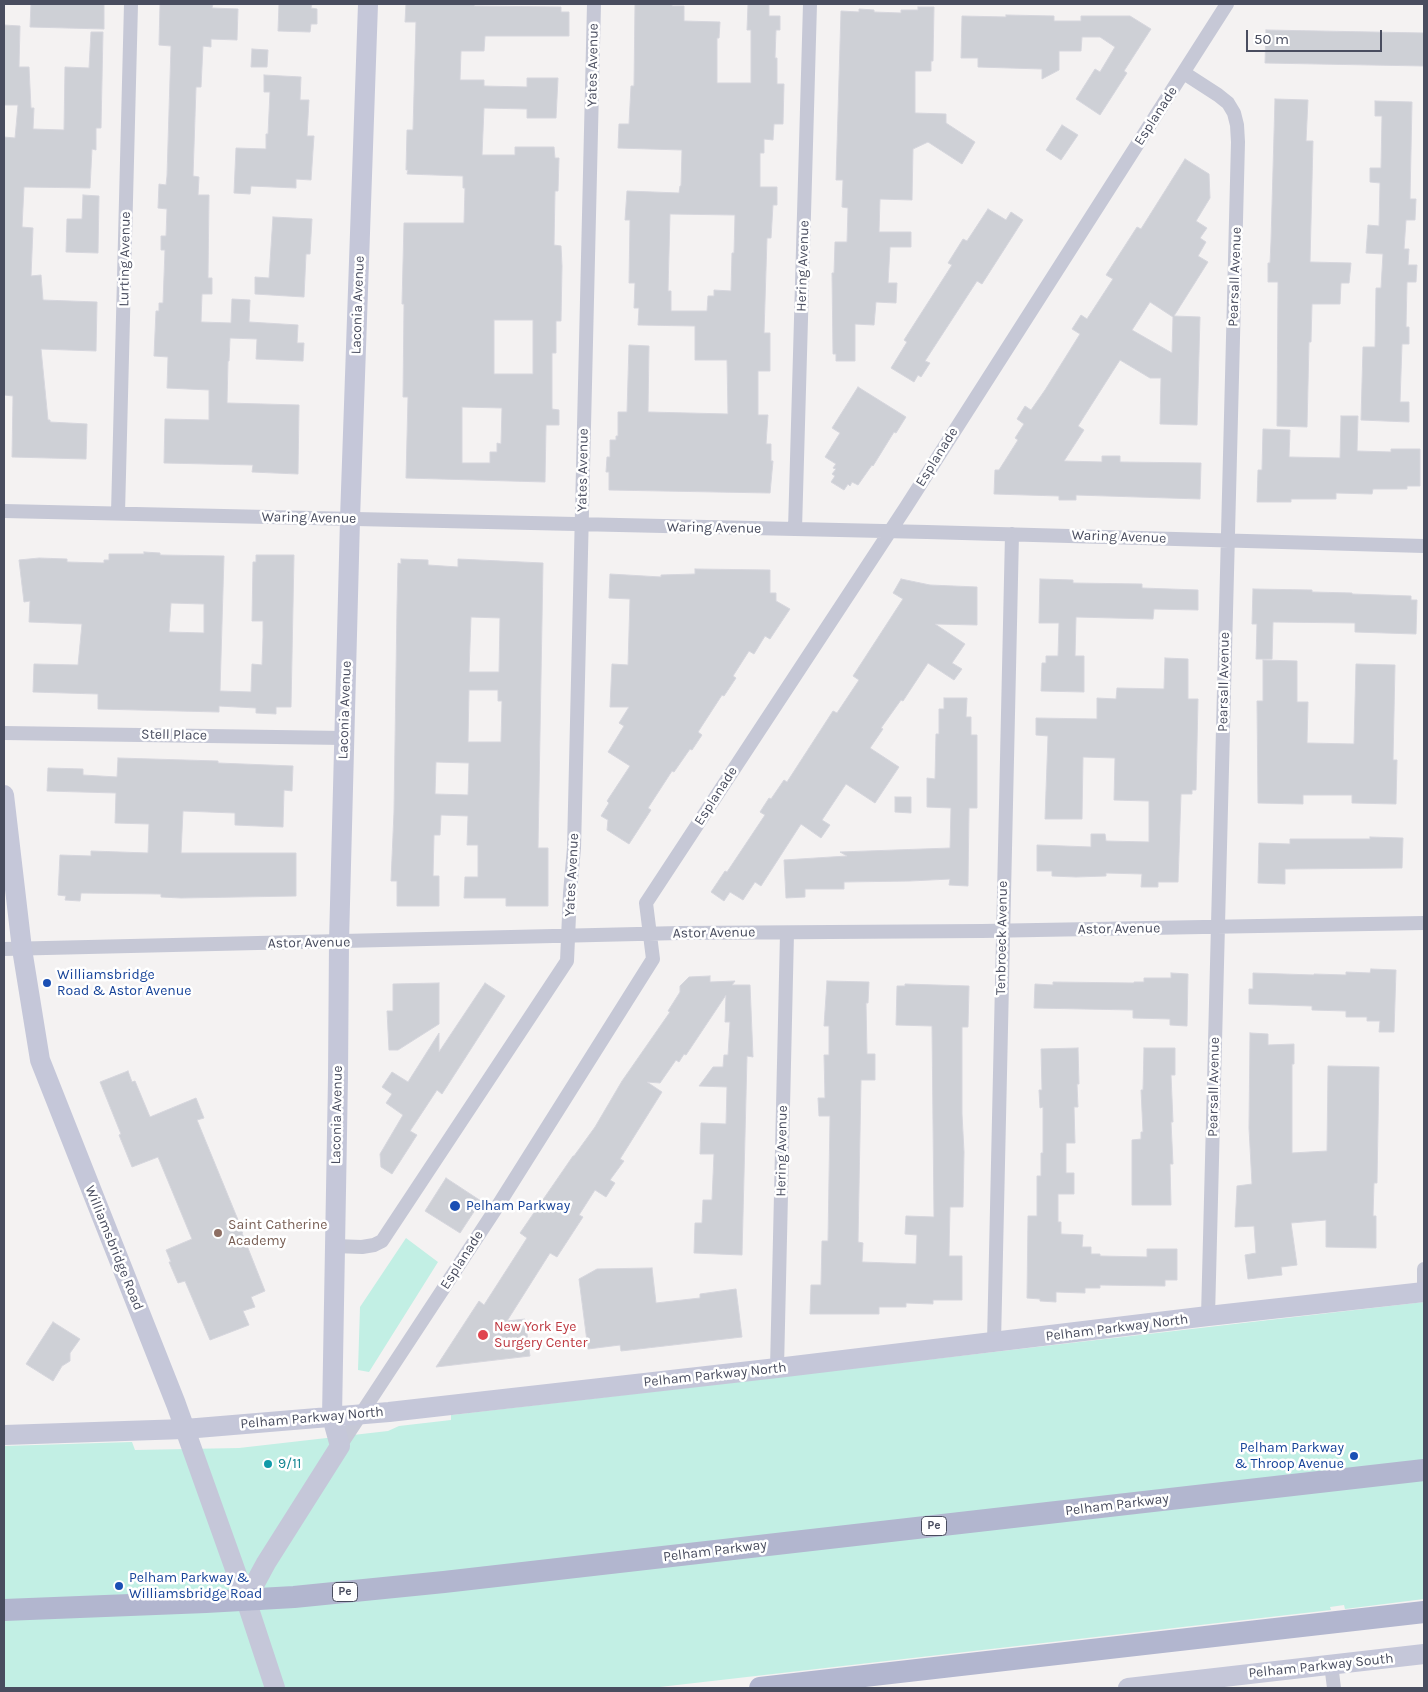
<!DOCTYPE html>
<style>
body{margin:0}
#map{position:relative;width:1428px;height:1692px;overflow:hidden;background:#f4f2f2;font-family:Karla,sans-serif}
canvas{display:block}
.frame{position:absolute;inset:0;border:5px solid #494d5f;pointer-events:none}
.scale{position:absolute;left:1246px;top:30px;width:136px;height:22px;box-sizing:border-box;border:2px solid #494d5f;border-top:0;padding-left:6px;font-size:15px;line-height:18px;white-space:nowrap;color:#494d5f;-webkit-text-stroke:4px #fff;paint-order:stroke}
</style>
<div id="map">
<canvas width="1428" height="1692"></canvas>
<div class="frame"></div>
<div class="scale">50 m</div>
</div>
<script>
const context = document.querySelector('canvas').getContext('2d');
context.lineJoin = 'round';
function fill(path, color) {
  context.fillStyle = color;
  context.fill(path, 'evenodd');
}
function shape(rows) {
  const path = new Path2D();
  for (const r of rows) {
    path.moveTo(r[0], r[1]);
    for (let i = 2; i < r.length; i += 2) path.lineTo(r[i], r[i + 1]);
  }
  return path;
}
function trace(path, color, width, dash) {
  context.strokeStyle = color;
  context.lineWidth = width;
  context.lineCap = dash ? 'butt' : 'round';
  context.setLineDash(dash || []);
  context.stroke(path);
}
function drawText(font, color, halo, rows, align = 'center') {
  context.font = font + ' Karla,sans-serif';
  context.lineWidth = 5;
  context.setLineDash([]);
  context.textBaseline = 'middle';
  context.strokeStyle = halo;
  context.fillStyle = color;
  for (const [text, x, y, turn = 0] of rows) {
    context.save();
    context.translate(x, y);
    context.rotate((+turn || 0) * Math.PI / 180);
    context.textAlign = isNaN(turn) ? turn : align;
    if (halo) context.strokeText(text, 0, 0);
    context.fillText(text, 0, 0);
    context.restore();
  }
}
fill(shape([
 [406,1238,438,1262,369,1372,358,1370,360,1307],
 [1424,1302,1424,1599,1345,1609,1344,1605,1330,1607,1331,1610,651,1688,4,1688,4,1446,132,1442,135,1450,239,1448,388,1431,399,1426,451,1420,451,1415]
]), '#c2efe4');
const building = shape([
 [31,4,104,4,104,29,30,27,31,4],
 [160,4,213,4,212,8,238,9,237,40,211,39,211,47,203,46,201,87,196,87,193,176,199,177,198,195,209,195,208,278,212,278,212,294,202,294,201,322,231,323,232,299,250,300,249,322,298,325,297,343,304,343,303,361,256,359,257,339,230,338,229,361,228,361,227,403,299,405,298,474,252,472,253,465,164,463,165,419,209,420,209,390,167,388,168,357,154,356,156,311,159,311,159,303,163,303,165,250,161,250,161,236,166,236,167,209,158,208,159,184,166,185,167,176,171,46,159,45,160,4],
 [279,4,312,4,311,8,317,9,317,24,311,24,310,32,278,31,279,4],
 [406,4,475,4,474,6,561,7,561,12,569,12,569,36,485,36,484,51,461,51,460,80,484,80,484,86,527,87,527,78,558,78,556,118,527,118,527,109,484,108,482,155,515,155,515,147,554,147,555,158,559,158,558,191,555,191,554,245,561,246,562,266,561,321,556,321,556,353,552,353,552,409,559,410,559,425,546,425,545,482,406,478,408,397,403,397,404,304,402,304,404,223,464,223,465,188,463,188,463,176,407,174,408,170,406,170,407,130,413,130,416,22,405,22,406,4],
 [494,320,533,320,533,374,494,374,494,320],
 [462,407,502,408,501,444,497,443,497,452,490,452,490,463,462,463,462,407],
 [635,4,672,4,672,6,684,6,684,21,720,22,719,38,717,38,717,83,751,83,751,30,747,30,748,4,769,4,769,16,780,16,780,30,776,30,775,58,777,58,777,84,784,84,783,124,774,124,773,140,764,139,764,153,760,153,760,187,777,187,777,205,773,205,771,238,767,238,764,333,770,333,770,371,758,371,758,415,768,415,766,444,771,444,771,461,773,461,770,493,609,490,609,472,606,472,607,457,610,457,610,440,616,440,616,436,618,436,618,412,627,412,629,345,649,346,648,412,728,414,727,360,695,360,695,326,638,325,639,308,634,308,635,283,629,283,630,220,625,220,627,191,679,193,680,186,681,186,682,150,618,148,619,124,629,124,631,86,634,86,635,4],
 [670,214,735,215,734,253,732,253,731,291,714,290,714,296,708,296,707,311,671,311,671,291,668,291,670,214],
 [918,7,934,7,933,61,931,61,931,71,915,71,915,113,946,114,946,123,975,142,962,164,928,142,913,149,912,200,880,199,879,232,911,232,911,247,890,247,888,283,897,283,896,303,876,302,874,325,855,324,855,361,836,361,836,354,833,354,832,273,834,273,835,242,847,242,848,208,842,207,843,180,836,180,841,11,859,12,859,9,874,10,874,12,901,13,901,10,918,10,918,7],
 [1006,15,1054,16,1054,21,1081,21,1081,16,1130,16,1151,29,1124,71,1127,73,1100,115,1076,99,1095,69,1100,72,1115,47,1100,37,1082,37,1081,51,1059,51,1059,70,1042,79,1042,69,978,67,978,58,961,58,962,16,1006,17,1006,15],
 [4,25,20,26,19,67,29,67,31,108,34,108,33,129,64,130,65,67,89,68,91,32,103,32,101,128,96,128,96,150,92,149,90,188,24,187,22,227,33,228,31,276,41,275,43,300,97,302,96,351,41,349,48,420,50,420,50,422,87,424,86,459,12,457,13,396,4,395,4,137,15,138,18,105,4,105,4,25],
 [1266,30,1424,33,1424,66,1265,63,1266,30],
 [252,49,268,50,267,67,251,67,252,49],
 [264,75,301,77,300,100,309,100,307,136,314,136,311,180,296,179,296,188,251,186,250,194,234,193,236,148,266,149,266,134,268,134,270,92,264,92,264,75],
 [1275,99,1308,100,1306,141,1313,141,1310,262,1351,263,1349,283,1341,283,1340,304,1312,304,1311,342,1309,342,1307,427,1277,426,1278,282,1268,282,1268,263,1270,263,1271,241,1275,99],
 [1375,101,1412,102,1410,199,1416,199,1415,220,1406,220,1404,249,1409,249,1408,265,1417,265,1416,282,1407,282,1406,327,1409,327,1409,344,1402,344,1400,402,1409,402,1409,422,1361,420,1363,347,1375,347,1376,288,1381,288,1383,254,1366,253,1368,225,1379,226,1380,183,1370,182,1370,168,1381,168,1382,116,1375,116,1375,101],
 [1062,125,1078,135,1061,160,1046,150,1062,125],
 [1185,159,1209,174,1210,198,1196,221,1207,228,1200,238,1206,242,1198,256,1208,262,1174,316,1200,317,1197,425,1160,424,1161,378,1150,378,1120,360,1078,426,1084,430,1064,461,1102,462,1102,456,1120,456,1120,462,1201,463,1200,499,1076,495,1076,500,1059,500,1059,496,994,494,995,470,999,470,1018,440,1015,438,1024,424,1017,419,1025,406,1031,410,1045,390,1080,334,1072,329,1081,315,1087,319,1113,279,1106,275,1137,227,1141,229,1185,159],
 [1150,302,1173,317,1172,353,1132,330,1150,302],
 [83,195,99,196,98,253,66,252,67,219,82,219,83,195],
 [988,209,1006,220,1011,212,1023,220,982,284,977,281,925,361,930,363,921,377,918,375,914,382,891,368,907,342,904,340,952,265,948,263,963,239,967,241,988,209],
 [273,217,312,219,310,254,306,254,304,297,255,294,255,277,269,278,273,217],
 [858,387,906,417,896,433,894,432,873,466,872,465,858,485,852,482,850,486,848,484,844,490,831,482,835,476,832,474,836,469,833,468,836,464,825,457,840,433,832,428,858,387],
 [1341,416,1358,416,1357,451,1391,452,1391,449,1420,449,1420,486,1407,486,1407,489,1373,489,1372,494,1336,493,1336,499,1291,499,1291,502,1257,502,1258,470,1262,470,1263,429,1290,430,1289,457,1340,458,1341,416],
 [144,552,160,553,160,555,224,556,220,691,251,692,252,664,262,665,263,637,263,621,252,621,253,562,256,562,256,555,294,555,291,707,276,707,276,714,256,713,256,708,219,706,219,712,98,709,98,694,33,692,34,664,78,665,82,624,29,622,30,601,24,602,19,560,39,558,67,559,67,562,104,563,104,560,109,560,109,554,144,554,144,552],
 [171,603,204,604,204,633,169,632,171,603],
 [401,559,428,560,428,565,458,567,458,559,543,563,538,848,548,848,548,906,506,906,506,898,464,898,465,877,478,877,478,845,467,845,468,816,441,815,440,835,434,835,433,876,439,876,439,906,397,906,397,881,391,881,394,812,397,606,398,563,401,564,401,559],
 [471,617,500,618,499,672,469,672,471,617],
 [469,690,498,690,498,701,502,701,501,742,468,742,469,690],
 [436,762,469,763,468,795,435,794,436,762],
 [695,569,770,570,770,593,776,593,776,601,790,609,770,639,765,636,754,654,749,651,733,676,736,678,724,696,722,695,698,732,702,735,692,750,690,749,674,772,672,771,648,808,651,810,629,844,607,830,608,820,601,816,609,803,607,801,630,766,608,752,624,726,619,723,629,707,610,707,612,664,628,665,630,599,609,598,610,574,661,577,661,575,695,574,695,569],
 [901,579,930,585,977,587,977,625,935,624,965,644,952,663,962,669,954,680,928,663,903,701,901,700,881,728,883,729,870,748,899,767,875,803,846,784,822,820,830,825,821,838,801,824,761,886,755,882,743,900,730,892,724,901,711,892,725,871,727,872,765,815,760,812,769,798,771,799,784,780,787,782,833,711,837,713,859,680,853,676,903,599,893,593,901,579],
 [1040,579,1073,580,1073,583,1142,584,1142,588,1198,590,1198,610,1154,609,1153,619,1076,617,1075,656,1084,656,1084,692,1041,691,1042,663,1046,663,1046,656,1058,656,1059,623,1039,623,1040,579],
 [1253,589,1312,590,1312,592,1352,593,1352,594,1411,596,1411,600,1417,600,1416,634,1355,632,1355,623,1273,622,1272,659,1256,659,1257,624,1252,624,1253,589],
 [1165,658,1188,659,1188,699,1198,699,1196,790,1192,790,1192,794,1181,794,1178,882,1158,882,1158,887,1141,887,1142,874,1106,873,1106,876,1076,877,1052,876,1052,871,1037,871,1037,845,1091,847,1091,834,1105,834,1106,841,1149,842,1149,801,1114,800,1115,758,1083,757,1082,819,1045,819,1048,736,1036,735,1036,718,1097,719,1097,698,1116,699,1117,688,1164,689,1165,658],
 [1263,660,1297,661,1297,702,1308,702,1307,743,1354,744,1356,664,1395,665,1393,760,1397,760,1396,804,1352,803,1352,795,1303,795,1303,804,1258,803,1257,701,1263,701,1263,660],
 [944,698,967,698,966,717,971,717,971,735,977,735,977,808,969,808,968,886,949,885,950,879,910,881,844,882,844,889,805,889,805,897,786,898,784,860,847,856,840,852,950,848,951,808,927,807,927,778,935,779,936,734,939,734,939,709,944,709,944,698],
 [118,758,218,761,218,763,293,766,292,791,284,790,283,827,235,825,235,813,183,811,181,853,296,853,296,896,181,898,161,897,161,894,81,893,80,901,65,900,66,896,58,895,60,855,91,856,91,851,148,853,149,824,115,823,116,793,47,791,48,768,83,769,83,775,117,777,118,758],
 [895,797,911,797,911,813,895,812,895,797],
 [1370,837,1403,838,1402,868,1285,869,1285,884,1258,883,1259,843,1290,844,1290,839,1370,839,1370,837],
 [1371,969,1396,970,1394,1032,1379,1032,1380,1021,1367,1021,1367,1017,1346,1017,1346,1011,1312,1010,1312,1006,1249,1004,1249,989,1253,989,1253,973,1314,975,1314,974,1346,975,1346,972,1370,973,1371,969],
 [1171,973,1188,974,1187,1026,1170,1025,1170,1019,1133,1018,1133,1010,1034,1008,1035,984,1053,985,1053,982,1134,983,1134,982,1144,982,1144,978,1171,978,1171,973],
 [710,976,710,982,735,981,732,985,750,985,753,1057,747,1056,742,1255,694,1253,695,1223,702,1223,703,1200,712,1200,714,1154,700,1154,701,1123,726,1124,727,1087,699,1086,713,1067,723,1067,724,1055,728,1055,730,1022,725,1022,726,995,686,1055,684,1054,679,1062,676,1060,660,1083,647,1082,662,1092,620,1159,624,1161,610,1180,615,1183,606,1197,595,1190,579,1215,583,1217,557,1257,550,1253,507,1321,525,1319,530,1356,436,1367,479,1301,484,1305,527,1238,520,1233,573,1156,574,1156,595,1127,622,1081,670,1012,668,1011,680,992,680,986,689,977,710,976],
 [827,981,869,982,868,1003,866,1003,867,1054,875,1054,875,1080,861,1080,858,1242,863,1243,862,1262,916,1264,917,1235,905,1234,906,1216,934,1217,932,1026,896,1025,897,986,905,986,905,984,969,986,968,1027,962,1027,962,1114,964,1152,963,1207,950,1207,949,1256,962,1256,962,1300,933,1300,933,1304,906,1303,906,1307,879,1307,879,1314,810,1314,811,1285,821,1285,822,1241,828,1241,830,1116,819,1116,818,1098,825,1098,824,1055,829,1055,829,1026,824,1026,827,981],
 [439,983,439,1024,398,1050,389,1050,387,1011,393,1011,393,984,439,983],
 [485,983,505,996,442,1094,437,1090,410,1131,417,1135,392,1174,381,1167,380,1154,403,1115,386,1103,392,1094,382,1087,392,1072,408,1082,439,1033,439,1052,485,983],
 [1250,1033,1268,1034,1268,1045,1294,1044,1294,1064,1292,1064,1292,1153,1327,1151,1328,1066,1379,1067,1377,1183,1374,1183,1373,1216,1376,1216,1376,1248,1326,1247,1326,1220,1291,1223,1297,1265,1281,1267,1282,1275,1248,1279,1245,1255,1256,1253,1254,1226,1235,1227,1237,1186,1252,1184,1249,1128,1250,1033],
 [1078,1048,1079,1084,1077,1084,1078,1107,1074,1107,1075,1143,1066,1143,1066,1173,1074,1173,1074,1194,1058,1194,1058,1222,1061,1222,1061,1234,1083,1235,1082,1247,1091,1247,1091,1254,1100,1254,1100,1256,1147,1257,1147,1249,1177,1249,1177,1280,1165,1280,1165,1286,1100,1285,1100,1288,1085,1288,1085,1293,1056,1292,1056,1302,1040,1301,1040,1299,1027,1298,1028,1216,1037,1216,1037,1176,1041,1176,1041,1153,1043,1153,1043,1107,1040,1108,1039,1090,1042,1090,1041,1049,1078,1048],
 [1144,1048,1175,1048,1175,1075,1171,1075,1173,1122,1171,1122,1173,1164,1170,1164,1171,1205,1132,1205,1132,1140,1141,1139,1141,1132,1143,1132,1141,1090,1143,1090,1144,1048],
 [128,1071,132,1082,135,1081,150,1117,196,1098,204,1118,197,1120,243,1232,242,1233,265,1291,251,1297,255,1307,243,1311,249,1325,210,1340,185,1281,178,1283,169,1262,171,1262,166,1250,192,1239,158,1157,132,1167,119,1135,121,1134,100,1082,128,1071],
 [446,1178,481,1201,460,1233,425,1211,446,1178],
 [652,1268,656,1303,700,1298,700,1294,736,1289,742,1337,621,1351,620,1345,588,1349,579,1279,597,1269,652,1268],
 [53,1322,80,1339,70,1353,70,1361,62,1366,53,1381,26,1364,53,1322]
]);
fill(building, '#ced0d6');
trace(building, '#d6d6dd', 1);
trace(shape([
 [1184,73,1218,95,1228,103,1234,113,1237,125,1238,142,1208,1316],
 [4,511,927,532,1424,546],
 [118,513,131,4],
 [795,529,810,4],
 [4,733,344,738],
 [4,949,680,933,982,931,1424,923],
 [334,1246,362,1247,374,1245,382,1241,567,961,570,893,574,848,594,4],
 [1424,1292,1424,1269],
 [994,1343,1012,534],
 [777,1368,787,933],
 [340,1446,497,1207,653,959,646,903,906,507,1227,4],
 [1331,1664,1334,1688]
]), '#c6c8d6', 14);
trace(shape([
 [4,795,22,949,40,1060,176,1404,246,1600,275,1688],
 [4,1435,185,1429,389,1412,777,1368,1208,1316,1424,1292],
 [246,1600,266,1563,340,1446,332,1417,338,1077,339,942,350,519,368,4],
 [1128,1688,1424,1654]
]), '#c5c7d9', 20);
trace(shape([
 [4,1610,206,1602,294,1597,444,1582,1424,1470],
 [760,1688,1424,1612]
]), '#b2b6cf', 22);
for (const [x, y, r, color] of [
 [47,983,5,"#1a4fb4"],
 [455,1206,6,"#1a4fb4"],
 [218,1233,5,"#8d6e63"],
 [483,1335,6,"#e0444e"],
 [1354,1456,5,"#1a4fb4"],
 [268,1464,5,"#0f9aa8"],
 [119,1586,5,"#1a4fb4"]
]) {
  const dot = new Path2D();
  dot.arc(x, y, r, 0, 2 * Math.PI);
  context.fillStyle = color;
  context.fill(dot);
  trace(dot, '#fff', 2);
}
for (const [x, y, w] of [
 [934,1526,25],
 [345,1592,25]
]) {
  const box = new Path2D();
  box.roundRect(x - w / 2, y - 9.5, w, 19, 4);
  context.fillStyle = '#fff';
  context.fill(box);
  trace(box, '#494d5f', 1);
}
drawText('bold 12px', '#494d5f', null, [
 ["Pe",934,1526],
 ["Pe",345,1592]
]);
drawText('14px', '#494d5f', '#fff', [
 ["Yates Avenue",593,65,-89],
 ["Esplanade",1156,116,-57],
 ["Lurting Avenue",125,259,-89],
 ["Hering Avenue",803,266,-88],
 ["Pearsall Avenue",1235,277,-88],
 ["Laconia Avenue",358,305,-88],
 ["Esplanade",937,457,-58],
 ["Yates Avenue",583,470,-89],
 ["Waring Avenue",309,518,1],
 ["Waring Avenue",714,528,1],
 ["Waring Avenue",1119,537,2],
 ["Pearsall Avenue",1224,682,-89],
 ["Laconia Avenue",345,710,-88],
 ["Stell Place",174,735,1],
 ["Esplanade",716,796,-57],
 ["Yates Avenue",572,875,-87],
 ["Astor Avenue",1119,929,-1],
 ["Astor Avenue",714,933,-1],
 ["Tenbroeck Avenue",1002,938,-89],
 ["Astor Avenue",309,943,-1],
 ["Pearsall Avenue",1214,1087,-89],
 ["Laconia Avenue",337,1115,-89],
 ["Hering Avenue",782,1151,-89],
 ["Williamsbridge Road",114,1248,68],
 ["Esplanade",462,1260,-57],
 ["Pelham Parkway North",1117,1328,-7],
 ["Pelham Parkway North",715,1375,-6],
 ["Pelham Parkway North",312,1418,-5],
 ["Pelham Parkway",1117,1505,-7],
 ["Pelham Parkway",715,1551,-7],
 ["Pelham Parkway South",1321,1666,-6]
]);
drawText('14px', '#164399', '#fff', [
 ["Williamsbridge",57,975],
 ["Road & Astor Avenue",57,991],
 ["Pelham Parkway",466,1206],
 ["Pelham Parkway",1344,1448,"right"],
 ["& Throop Avenue",1344,1464,"right"],
 ["Pelham Parkway &",129,1578],
 ["Williamsbridge Road",129,1594]
], 'left');
drawText('14px', '#785e54', '#fff', [
 ["Saint Catherine",228,1225],
 ["Academy",228,1241]
], 'left');
drawText('14px', '#be3a42', '#fff', [
 ["New York Eye",494,1327],
 ["Surgery Center",494,1343]
], 'left');
drawText('14px', '#0d838f', '#fff', [
 ["9/11",278,1464]
], 'left');
</script>
